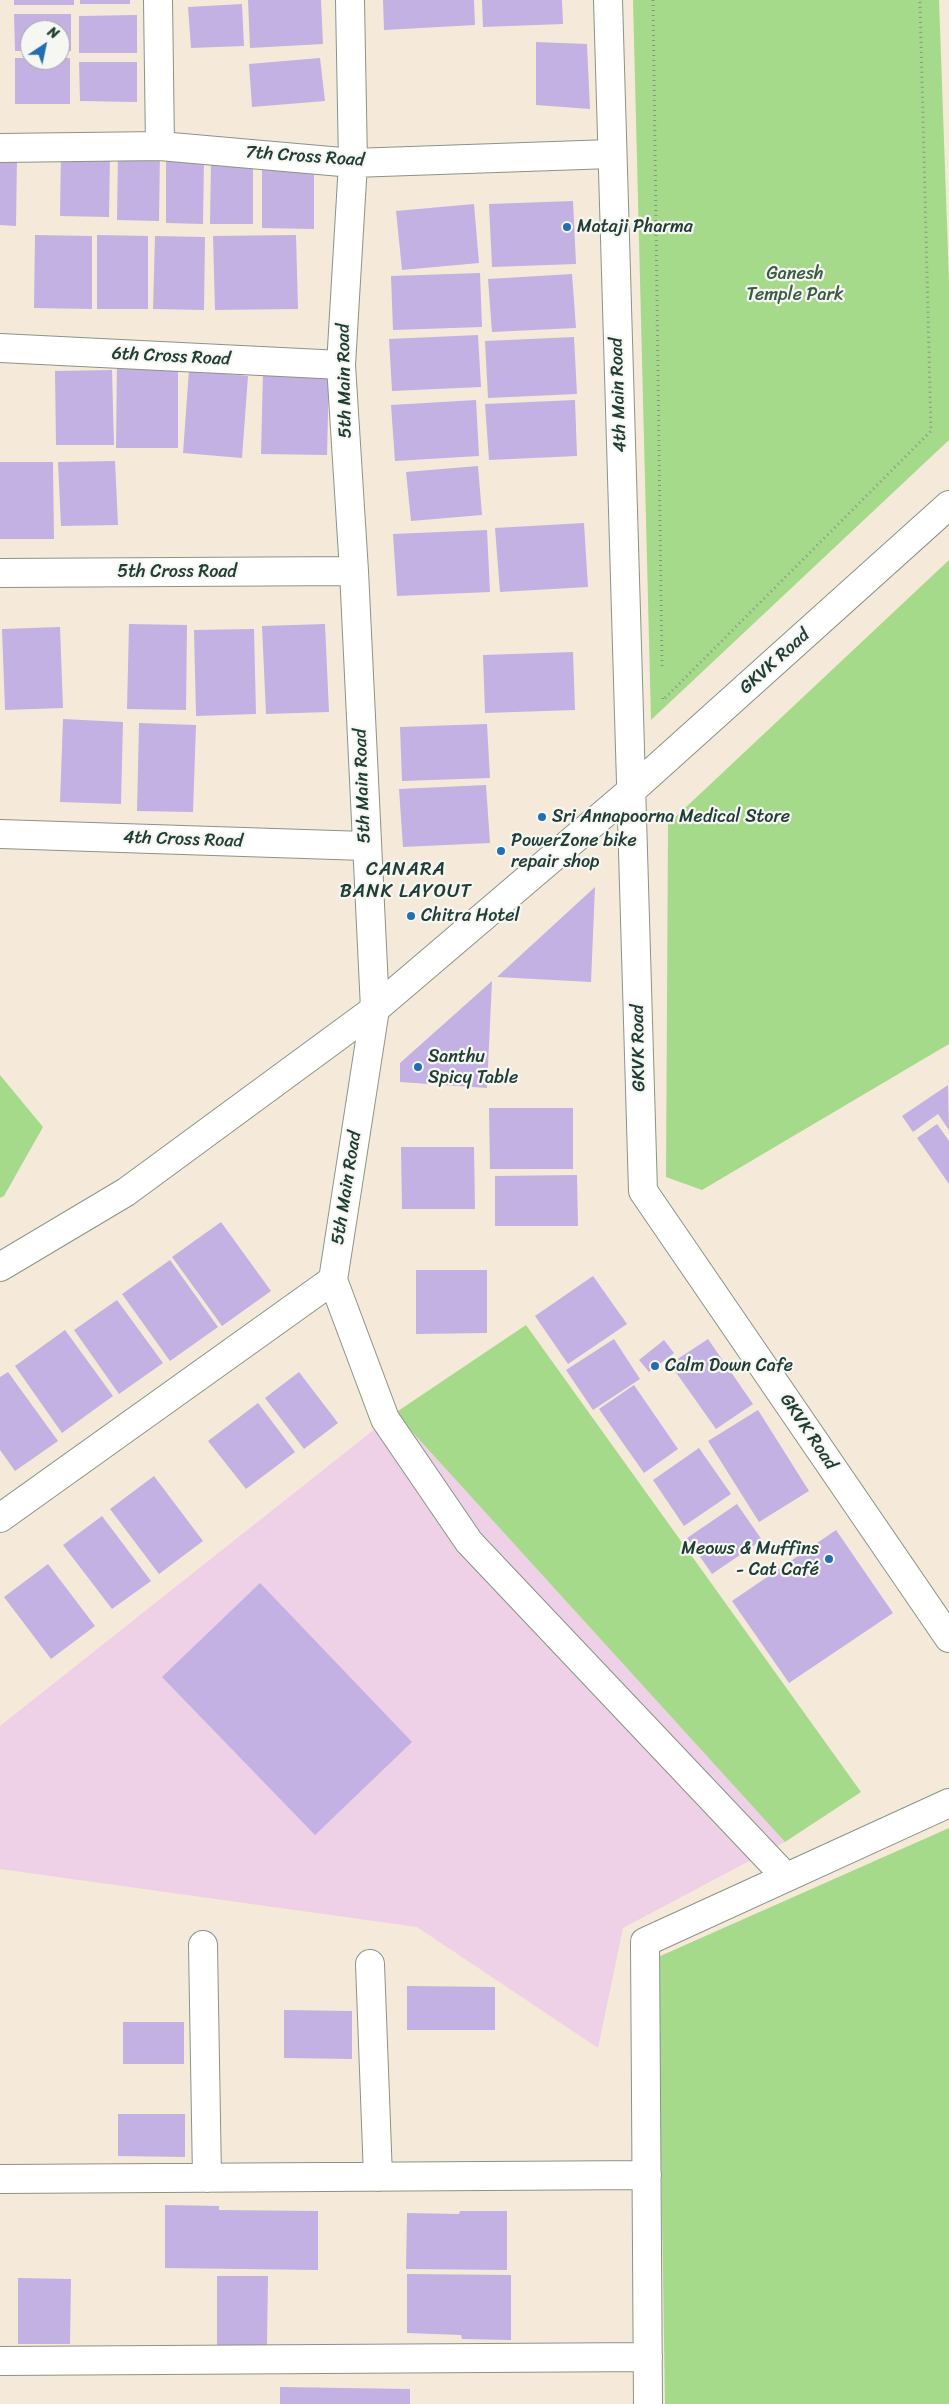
<!DOCTYPE html>
<meta charset="utf-8">
<style>
body{margin:0}
#map{position:relative;width:949px;height:2404px;overflow:hidden;background:#f5ead9;font-family:Sriracha,sans-serif}
canvas{display:block}
.north{position:absolute;left:20px;top:20px;width:50px;height:50px;box-sizing:border-box;background:#f6f6f2;border:1px solid #a0aca6;border-radius:50%;rotate:34deg;font-size:14px;font-weight:700;line-height:20px;text-align:center;color:#1f3d34}
.north::after{content:'';display:block;margin:auto;width:18px;height:22px;background:#1f6fb2;clip-path:polygon(50% 0,100% 100%,50% 72%,0 100%)}
</style>
<div id="map">
<canvas width="949" height="2404"></canvas>
<div class="north">N</div>
</div>
<script>
const context = document.querySelector('canvas').getContext('2d');
context.lineJoin = 'round';
function fill(path, color) {
  context.fillStyle = color;
  context.fill(path, 'evenodd');
}
function shape(rows) {
  const path = new Path2D();
  for (const r of rows) {
    path.moveTo(r[0], r[1]);
    for (let i = 2; i < r.length; i += 2) path.lineTo(r[i], r[i + 1]);
  }
  return path;
}
function trace(path, color, width, dash) {
  context.strokeStyle = color;
  context.lineWidth = width;
  context.lineCap = dash ? 'butt' : 'round';
  context.setLineDash(dash || []);
  context.stroke(path);
}
function drawText(font, color, halo, rows, align = 'center') {
  context.font = font + ' Sriracha,sans-serif';
  context.lineWidth = 4.5;
  context.setLineDash([]);
  context.textBaseline = 'middle';
  context.strokeStyle = halo;
  context.fillStyle = color;
  for (const [text, x, y, turn = 0] of rows) {
    context.save();
    context.translate(x, y);
    context.rotate((+turn || 0) * Math.PI / 180);
    context.textAlign = isNaN(turn) ? turn : align;
    if (halo) context.strokeText(text, 0, 0);
    context.fillText(text, 0, 0);
    context.restore();
  }
}
fill(shape([
 [395,1413,785,1842,623,1928,598,2048,417,1927,0,1869,0,1726]
]), '#eed0e7');
fill(shape([
 [633,0,939,0,949,281,949,440,651,720],
 [949,560,949,1044,702,1190,666,1177,668,824],
 [0,1075,43,1127,4,1196,0,1198],
 [526,1325,861,1792,785,1842,395,1413],
 [949,1828,949,2404,665,2404,658,1957]
]), '#a5da8a');
fill(shape([
 [14,0,74,0,74,5,14,5],
 [80,0,130,0,130,4,80,4],
 [248,0,321,0,323,44,250,48],
 [383,0,474,0,475,25,384,30],
 [482,0,562,0,563,24,483,27],
 [242,4,244,46,191,48,188,7],
 [14,14,71,14,71,51,60,51,60,30,30,30,30,51,15,51],
 [137,15,137,53,79,53,79,16],
 [536,42,587,44,590,109,536,105],
 [15,58,70,58,70,104,15,104],
 [320,58,325,101,252,107,249,64],
 [79,62,137,62,137,102,80,101],
 [118,151,160,151,159,221,117,220],
 [61,152,110,153,109,217,60,216],
 [0,157,17,158,16,226,0,225],
 [166,158,204,158,203,224,166,223],
 [211,162,253,163,253,224,210,224],
 [262,170,314,170,314,229,262,228],
 [573,201,576,264,492,267,489,204],
 [474,204,479,263,402,270,396,211],
 [35,235,92,236,92,309,34,308],
 [97,235,148,236,148,309,97,309],
 [296,235,298,309,215,310,213,236],
 [155,236,205,237,204,310,153,309],
 [480,273,482,327,393,330,391,276],
 [572,274,576,328,492,332,488,279],
 [478,335,481,387,392,391,389,339],
 [574,337,577,394,488,398,485,341],
 [117,361,178,362,178,448,116,448],
 [112,370,114,445,56,445,55,371],
 [189,370,248,376,242,458,183,453],
 [263,371,329,373,327,455,261,454],
 [476,400,479,456,395,461,391,405],
 [575,400,577,456,489,460,485,404],
 [115,461,118,525,61,526,58,462],
 [0,462,53,462,54,539,0,539],
 [478,466,482,515,411,521,406,472],
 [584,523,588,587,500,592,495,528],
 [487,530,490,592,397,596,393,534],
 [129,624,187,625,186,710,127,709],
 [325,624,329,712,266,714,262,626],
 [60,627,63,708,5,710,2,629],
 [254,629,256,714,196,716,194,630],
 [573,652,575,710,485,713,483,655],
 [63,719,123,722,121,804,60,802],
 [139,723,196,725,193,812,137,811],
 [487,724,490,778,402,781,400,727],
 [486,785,490,843,403,847,399,789],
 [595,887,591,982,497,977],
 [492,981,487,1088,400,1082,400,1063],
 [948,1085,949,1130,938,1114,913,1132,902,1116],
 [489,1108,573,1108,573,1169,490,1169],
 [937,1124,949,1141,949,1184,917,1138],
 [401,1147,474,1147,475,1209,402,1209],
 [577,1175,578,1226,495,1226,495,1176],
 [221,1222,271,1291,222,1326,172,1257],
 [170,1260,218,1327,170,1361,122,1294],
 [416,1270,487,1270,487,1333,416,1334],
 [593,1276,627,1324,568,1364,535,1316],
 [117,1300,163,1363,119,1394,74,1330],
 [65,1330,113,1396,62,1433,15,1366],
 [614,1339,640,1379,593,1410,566,1370],
 [708,1339,753,1404,716,1429,670,1364],
 [664,1340,674,1353,649,1372,639,1360],
 [8,1372,58,1441,15,1471,0,1450,0,1377],
 [299,1372,338,1423,304,1449,265,1398],
 [634,1385,678,1449,644,1473,599,1409],
 [258,1403,295,1452,246,1489,208,1441],
 [758,1410,809,1491,759,1522,708,1441],
 [699,1448,731,1494,684,1526,653,1480],
 [154,1476,203,1541,159,1574,110,1509],
 [737,1504,762,1540,712,1574,687,1538],
 [102,1516,151,1581,112,1609,63,1545],
 [836,1530,893,1613,789,1683,732,1601],
 [48,1564,95,1626,51,1659,4,1597],
 [260,1583,412,1742,315,1835,162,1677],
 [407,1986,495,1987,495,2030,407,2030],
 [284,2010,352,2011,352,2059,284,2058],
 [123,2022,184,2022,184,2064,123,2064],
 [118,2114,185,2114,185,2157,118,2156],
 [165,2205,219,2206,219,2210,318,2211,318,2270,165,2268],
 [460,2211,507,2211,507,2270,406,2269,407,2213,459,2214],
 [407,2274,511,2275,511,2340,462,2339,461,2335,407,2333],
 [217,2276,268,2276,267,2345,217,2345],
 [18,2278,71,2279,70,2344,18,2344],
 [280,2387,410,2389,410,2404,280,2404]
]), '#c2b1e2');
const street = shape([
 [158,0,160,146],
 [0,148,160,146,353,163,611,154],
 [0,348,341,365],
 [0,573,354,571],
 [0,834,365,846],
 [333,1280,385,1419,469,1542,786,1877],
 [0,1518,333,1280,375,1009,354,571,341,365,353,163,350,0],
 [203,1945,207,2178],
 [370,1964,378,2177],
 [0,2179,647,2175],
 [0,2361,648,2357],
 [648,2404,645,1942,949,1803]
]);
const secondary = shape([
 [608,0,643,1191,949,1638],
 [0,1267,126,1192,375,1009,632,790,949,505]
]);
trace(street, '#8a9486', 30);
trace(secondary, '#8a9486', 30);
trace(shape([
 [653,0,662,669],
 [663,698,663,700,931,431,920,0]
]), '#8a9486', 3, [1, 4]);
trace(street, '#fff', 28);
trace(secondary, '#fff', 28);
for (const [x, y, r, color] of [
 [567,227,5,"#1f6fb2"],
 [542,817,5,"#1f6fb2"],
 [501,851,5,"#1f6fb2"],
 [411,916,5,"#1f6fb2"],
 [418,1067,5,"#1f6fb2"],
 [655,1366,5,"#1f6fb2"],
 [829,1559,5,"#1f6fb2"]
]) {
  const dot = new Path2D();
  dot.arc(x, y, r, 0, 2 * Math.PI);
  context.fillStyle = color;
  context.fill(dot);
  trace(dot, '#f6f6f2', 2);
}
drawText('18px', '#1f3d34', '#f6f6f2', [
 ["7th Cross Road",305,157,4],
 ["6th Cross Road",171,357,3],
 ["5th Main Road",345,381,-91],
 ["4th Main Road",619,395,-92],
 ["5th Cross Road",177,572],
 ["GKVK Road",775,662,-42],
 ["5th Main Road",363,786,-92],
 ["4th Cross Road",183,840,2],
 ["GKVK Road",639,1048,-91],
 ["5th Main Road",347,1188,-81],
 ["GKVK Road",808,1432,56]
]);
drawText('18px', '#1f3d34', '#f6f6f2', [
 ["Mataji Pharma",577,227],
 ["Sri Annapoorna Medical Store",552,817],
 ["PowerZone bike",511,841],
 ["repair shop",511,862],
 ["Chitra Hotel",421,916],
 ["Santhu",428,1057],
 ["Spicy Table",428,1078],
 ["Calm Down Cafe",665,1366],
 ["Meows & Muffins",819,1549,"right"],
 ["- Cat Café",819,1570,"right"]
], 'left');
drawText('18px', '#3a5c45', '#f6f6f2', [
 ["Ganesh",795,274],
 ["Temple Park",795,295]
]);
context.letterSpacing = '1px';
drawText('19px', '#1f3d34', '#f6f6f2', [
 ["CANARA",406,870],
 ["BANK LAYOUT",406,892]
]);
context.letterSpacing = '0px';
</script>
